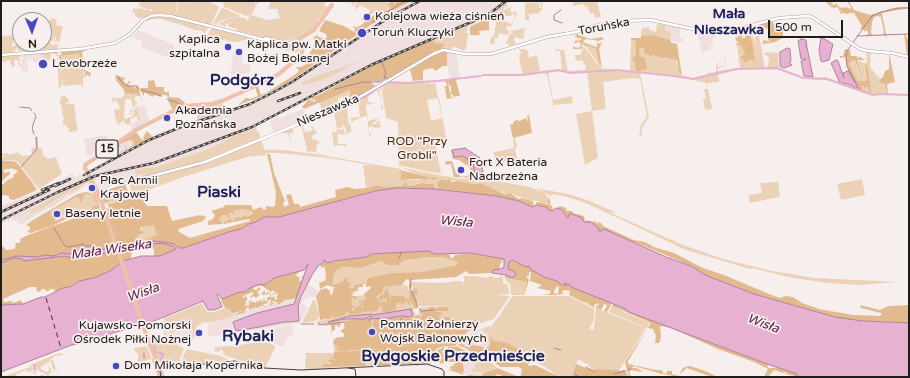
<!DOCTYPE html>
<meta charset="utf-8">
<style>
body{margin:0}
#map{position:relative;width:910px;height:378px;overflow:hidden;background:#f6efee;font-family:"Varela Round",sans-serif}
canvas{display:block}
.frame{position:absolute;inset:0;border:2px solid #1f1c1c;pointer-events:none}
.north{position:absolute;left:12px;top:12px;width:40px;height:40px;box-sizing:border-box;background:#f6efee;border:1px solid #a09b9a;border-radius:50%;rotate:178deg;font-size:11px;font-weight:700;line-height:16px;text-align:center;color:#1f1c1c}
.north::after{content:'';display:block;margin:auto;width:14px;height:18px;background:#4748be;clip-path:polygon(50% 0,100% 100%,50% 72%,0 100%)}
.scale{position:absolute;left:768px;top:20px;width:75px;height:18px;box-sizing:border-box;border:2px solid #1f1c1c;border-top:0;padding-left:5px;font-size:12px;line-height:14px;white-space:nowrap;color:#1f1c1c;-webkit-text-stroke:3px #f6efee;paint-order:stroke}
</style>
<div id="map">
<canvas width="910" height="378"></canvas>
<div class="frame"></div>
<div class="north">N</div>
<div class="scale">500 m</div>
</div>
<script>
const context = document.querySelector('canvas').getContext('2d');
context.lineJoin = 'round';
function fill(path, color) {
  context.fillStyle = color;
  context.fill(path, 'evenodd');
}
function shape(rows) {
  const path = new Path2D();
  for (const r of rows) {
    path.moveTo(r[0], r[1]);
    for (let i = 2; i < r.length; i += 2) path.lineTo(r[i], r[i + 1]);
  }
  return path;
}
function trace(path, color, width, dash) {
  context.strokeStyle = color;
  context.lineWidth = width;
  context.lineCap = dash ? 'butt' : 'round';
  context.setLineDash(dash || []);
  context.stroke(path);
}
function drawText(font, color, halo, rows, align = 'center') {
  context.font = font + ' "Varela Round",sans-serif';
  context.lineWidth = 3.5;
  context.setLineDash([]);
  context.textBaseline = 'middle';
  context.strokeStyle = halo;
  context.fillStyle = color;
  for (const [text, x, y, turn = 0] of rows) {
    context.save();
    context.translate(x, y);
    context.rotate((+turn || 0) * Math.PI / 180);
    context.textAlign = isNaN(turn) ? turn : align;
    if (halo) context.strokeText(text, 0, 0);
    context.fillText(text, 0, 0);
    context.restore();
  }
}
fill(shape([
 [412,1,511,1,504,7,472,25,377,65,310,98,257,126,257,128,225,142,196,163,104,186,100,188,96,184,108,177,108,175,96,180,92,179,89,180,88,184,76,192,30,219,22,225,12,219,1,224,1,206,40,191,73,173,75,177,86,172,106,161,101,154,112,147,131,138,136,145,161,132,178,126,178,125,243,105,250,103,249,101,256,98,257,100,266,95,290,82,390,13],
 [665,24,681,28,679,37,683,39,683,42,678,43,671,40,672,36,664,30],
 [138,30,175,45,170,56,164,56,141,47,142,41,133,37],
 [697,31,716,33,716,38,712,39,714,45,710,46,711,50,702,52],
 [447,51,456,54,460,78,450,79,448,66,446,66],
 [47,53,46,64,48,68,41,66,30,59,27,59,28,71,22,71,22,59,24,59,24,55],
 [233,53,242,56,242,63,250,64,250,72,238,75,230,73,232,68],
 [144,105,150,122,132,131,131,124,138,120,135,109],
 [303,109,306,118,274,132,270,121,278,116,279,119],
 [107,135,108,143,87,157,84,139],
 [308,285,318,290,314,298,311,296,310,299,307,298,302,303,302,304,308,307,300,323,208,337,208,325,209,323,260,306,292,299,296,300,300,303],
 [193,320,195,338,186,345,165,335,164,322],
 [293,325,293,335,288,336,283,347,271,342,270,329],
 [492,325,492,340,484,356,470,351,460,343,470,332],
 [467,351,480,358,486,359,497,367,485,372,481,377,462,374,465,352]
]), '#efdfde');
fill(shape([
 [140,1,177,1,176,11,178,9,177,8,178,1,189,1,188,2,190,4,190,1,208,1,219,7,211,24,209,25,203,23,203,20,205,19,202,20,202,22,198,22,161,13,151,15,140,21,143,18,140,17,140,19,135,16,134,15,137,15,132,12,134,7,135,8,135,10,138,8,152,11,152,9,149,10,139,6],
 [224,1,254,1,255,3,259,1,257,5,256,4,254,5,256,6,251,15,246,16,224,7,223,4],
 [271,1,328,1,324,5,324,7,325,5,326,7,328,6,330,2,330,3,329,7,333,3,323,19,320,18,317,20,317,22,320,21,315,28,299,38,293,40,283,41,274,40,234,30,237,30,238,29,229,27,228,23,225,24,227,27,218,24,227,19,236,17,245,18,248,21,249,17,248,17,251,15,268,20,280,18,277,9,268,9],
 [349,1,384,1,391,6,381,13,377,14,360,5,356,10,354,9,357,8,354,6,358,3,356,2,352,7,353,4,350,2,348,4],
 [506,1,508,1,506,3,509,7,506,6,503,8,504,10,512,7,510,10,512,13,515,11,517,14,516,17,515,17,513,23,511,22,513,22,515,14,511,15,511,16,504,16,503,14,501,16,503,17,504,21,512,24,511,27,507,26,506,29,509,31,508,35,499,33,497,38,495,38,494,44,490,44,491,37,494,37,496,22,493,22,493,14,468,26,468,25,487,15],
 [527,1,529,1,529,3,536,3,536,6,536,3,539,3,539,8,541,8,540,2,542,2,542,10,539,12,540,13,530,14,529,13,529,20,525,20,525,3,527,3],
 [573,1,597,1,601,17,595,18,594,13,590,14,588,7,585,7,584,4,573,6],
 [222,8,223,8,241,16,228,18,218,22,217,24,216,24,215,22,214,26,213,23],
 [159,15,168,16,207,26,208,28,200,42,199,41,202,38,204,33,202,31,198,30,199,26,198,26,198,30,195,30,179,24,160,19,152,19,147,21,145,20,139,25,140,26,139,28,137,28,133,31,137,26,144,20],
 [51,18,57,20,56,25,63,26,58,47,57,45,59,41,56,41,56,43,54,41,56,40,55,36,53,41,50,42,52,45,56,44,58,48,57,49,19,51,16,48,14,52,1,54,1,36,14,35,13,44,11,44,12,46,13,45,14,48,14,46,17,44,15,42,17,40,17,35,20,35,20,44,44,44,44,27,45,24,50,21,49,20,51,20],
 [657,24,665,25,665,30,671,32,671,40,653,35,641,36,642,28,649,27,650,31,652,30,656,32],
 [467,25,468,27,466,33,468,33,468,35,466,48,464,51,454,47,452,47,452,49,444,49,441,47,431,50,429,49,428,48,431,46,432,48,434,45,442,46,443,44,435,43,433,40],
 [752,26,753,30,758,29,759,34,757,31,753,33,754,35,751,34,754,36,751,36,754,38,758,53,759,53,757,50,755,37,759,35,765,69,749,68,731,70,731,69,740,68,738,58,739,59,737,46,735,45,738,40,739,45,742,46,745,55,740,58,745,61,744,63,750,59,754,60,756,63,749,31,750,31,749,27],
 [213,28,219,30,276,44,297,43,300,47,299,52,296,53,295,51,295,53,292,52,293,49,288,50,290,52,280,49,286,51,289,48,285,47,285,45,278,45,269,43,266,46,264,46,267,43,254,41,252,42,254,44,244,43,248,41,247,40,239,41,239,42,226,41,227,41,227,39,222,40,225,41,220,40,220,39,214,41,215,40,209,44,205,40,211,29],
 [525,28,524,34,520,34,524,35,524,38,520,39,516,37,514,39,516,44,509,46,509,44,507,44,506,43,510,34,513,33,510,32,511,31],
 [631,40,635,40,636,55,635,67,640,58,639,48,645,48,652,54,666,57,670,59,676,60,682,76,682,78,673,76,640,73,649,117,642,128,641,132,643,137,639,135,641,125,647,116,640,79,632,78,603,82,606,109,592,111,587,72,569,73,569,71,585,70,586,65,583,64,584,62,581,60,577,61,575,57,575,55,580,55,583,48,582,46,587,50,601,69,596,60,586,47,582,45,581,42,585,45,597,50,601,68,603,69,609,69,610,67,611,70,630,71],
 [777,41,779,55,778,64,779,68,797,75,797,77,777,69,767,70,769,60,768,56,765,55,764,53,773,52,772,53,768,54,774,53,776,53,778,55],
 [519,47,520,49,524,49,528,51,529,58,537,55,540,71,534,73,547,71,547,69,550,71,562,70,560,51,556,51,555,49,559,49,559,50,564,50,568,73,559,71,548,73,553,100,572,96,573,103,554,105,555,113,547,75,544,73,523,76,519,58,521,52,519,49],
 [56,51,58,53,57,64,57,56,56,56,54,53,51,54,50,60,48,60,47,62,44,56,40,54,19,54,18,56,24,56,24,57,21,56,21,58,20,56,18,58,20,59,19,62,22,66,19,66,18,60,14,60,15,66,12,67,10,60,6,61,6,64,5,62,1,61,1,56,22,53],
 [866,52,871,52,870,67,879,78,881,71,879,80,885,85,887,94,881,93,877,95,873,94,872,96,827,80,814,79,814,78,826,77,837,82,839,81,840,83,863,91,861,85,863,85,868,86,869,93],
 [724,53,726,59,725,61,717,65,717,67,728,65,717,69,718,71,729,69,730,70,718,73,719,82,707,83,712,109,705,110,703,99,706,99,704,89,708,89,706,83,684,78,683,74,685,76,692,78,708,74,704,60,708,73,716,72,716,64,724,62,725,57],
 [79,54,81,66,80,69,84,73,85,78,83,78,83,88,82,88,82,85,75,85,75,83,74,85,63,86,61,71,62,84,59,90,58,71,59,78,59,67,62,67,61,56],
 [855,60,859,75,861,74,857,60,865,63,867,81,858,81,851,69,849,64,851,61],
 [358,62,347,67,345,67,347,68,325,79,308,84,311,79,307,84,301,84,301,83,319,75],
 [398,76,383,86,389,83,408,83,424,81,425,85,426,82,431,84,435,82,438,98,427,100,431,121,442,118,438,98,439,98,447,143,446,141,435,143,441,173,429,172,399,165,398,122,386,118,382,91,383,86,381,87,381,88,382,88,380,91,379,88],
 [139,89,140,93,139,93,141,94,138,93,137,95,141,95,143,103,140,96,135,96,136,98,134,98,135,101,137,101,134,103,138,102,138,103,135,104,135,105,139,105,134,106,133,109,131,99,126,99,126,102,125,99,124,118,126,119,133,116,134,113,130,115,129,113,134,113,134,111,130,112,129,110,135,110,135,108,138,107,137,109,140,119,138,120,137,116,130,119,131,124,128,125,124,122,124,120,118,125,118,123,116,124,117,121,116,121,114,110,119,109,120,107,116,100,113,103,112,98,121,98,127,93,130,95,138,93,139,92],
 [376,89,379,90,382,102,383,109,381,109,382,102,377,90,370,94,369,94,368,99,369,103,378,102,368,105,367,103,365,108,366,108,368,121,379,118,372,124,377,124,376,121,379,121,381,127,375,128,372,126,369,127,369,132,371,134,370,139,367,117,365,116,353,121,352,123,350,118,360,117,358,101],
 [350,90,349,97,348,95,344,97,347,104,344,105,343,104,345,103,343,97,338,98,339,106,343,104,342,106,322,113,323,112,319,102],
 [65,95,67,99,69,99,68,102,69,103,67,104,68,103,65,102,66,104,74,104,76,117,74,120,76,119,76,121,78,130,77,129,77,131,69,132,69,128,66,127,66,124,63,126,63,123,64,122,63,122,63,120,64,118,65,118,62,115,62,117,62,112,63,109,61,109,62,103,60,105,60,100,61,97],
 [356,101,357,103,358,107,356,102,349,106,347,108,348,120,349,124,351,125,351,132,346,134,345,132,347,132,343,123,343,127,337,128,339,130,344,129,346,143,345,135,339,134,337,135,338,144,344,144,346,143,347,146,339,145,334,146,332,132,337,132,337,129,334,112,331,112,340,108,341,116,341,108,344,106,345,108,345,106],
 [221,103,222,103,225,110,197,120,197,113,205,110,205,106],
 [592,111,598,158,585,165,576,114],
 [310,121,312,124,310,122,304,125,303,129,305,130,304,132,307,132,313,130,311,126,312,125,315,130,317,133,311,136,313,138,312,140,316,140,320,143,317,144,316,152,305,151,307,150,301,125,292,129,294,133,289,133,293,150,288,133,282,133,281,132,306,122,307,123,307,122],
 [256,128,257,132,259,132,260,137,259,138,203,161,143,177,142,174,136,176,135,170,157,167,211,148,232,137],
 [35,137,38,137,38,148,42,148,43,155,48,159,56,157,62,174,39,189,18,162,13,160,1,161,1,157,6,156,1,156,1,154,8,153,9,155,17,152,24,157,25,155,30,156,32,154,31,148,36,147],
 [514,137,517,145,515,149,518,164,511,166,510,161,496,163,496,165,492,146,494,152,514,148,513,138],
 [261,140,265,150,283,150,323,155,335,158,332,157,401,169,404,171,401,171,401,180,423,180,426,178,400,167,427,173,462,179,479,178,530,187,546,194,549,203,535,203,539,202,539,201,533,201,517,196,510,193,504,193,494,190,479,182,473,184,450,180,449,179,441,179,437,186,439,189,435,189,432,184,427,183,414,184,410,186,405,184,402,186,384,187,378,185,366,188,363,165,376,166,329,158,279,153,266,153,266,155,247,157,183,177,108,205,103,203,132,193,129,183,213,160,214,163,214,160],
 [89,179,89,183,87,182,77,190,75,190,50,208,51,207,47,208,68,195,72,190,24,220,42,207,30,214,30,212,40,207,14,218,36,207,74,185],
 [862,179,865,195,841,200,837,184],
 [778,182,780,197,749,203,749,195,762,193,760,183],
 [535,188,568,194,587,200,615,212,614,213,609,212,671,240,673,239,675,242,723,259,772,271,815,278,896,282,859,285,828,283,793,278,752,268,750,269,686,250,586,203,564,196,552,194,551,196],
 [84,192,90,193,93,195,98,202,100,208,72,218,67,214,54,221,51,214,51,211,76,195],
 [242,209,251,211,253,212,247,217,239,219,236,217,234,220,230,220,224,222,224,224,222,224,219,219,223,215,226,215,227,218,228,213,231,214,234,211],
 [154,224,157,236,153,236,142,241,135,242,138,235,142,234,141,226],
 [426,257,443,257,458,262,457,265,421,272,391,273,371,277,368,278,367,283,354,285,354,288,349,288,347,280,345,278,344,280,341,282,333,285,333,276,336,271,340,268,345,267,361,268,381,261,387,265,399,264,403,261,411,259,416,259],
 [464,276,476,276,486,278,491,276,496,278,503,276,503,283,508,285,509,294,496,295,510,296,494,319,481,323,478,327,468,331,458,342,437,347,430,365,427,365,427,363,426,365,414,366,421,363,336,367,333,367,333,369,310,370,313,369,306,369,305,367,306,354,305,354,305,353,334,353,334,339,338,337,345,337,344,321,319,325,317,323,318,321,326,320,318,300,327,301,345,300,345,298,364,295,374,297,383,287,386,286,407,285,416,306,417,308,413,310,416,315,419,314,418,311,419,312,420,308,422,307,453,306,419,306,411,282,443,283,456,281,461,281,464,283],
 [408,310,411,310,412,316,372,318,371,316,367,318,332,321,349,316,371,314,373,315],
 [505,278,527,282,523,295,511,294,510,284,506,281],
 [514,296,569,296,594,309,594,320,589,329,594,330,596,308,646,328,622,366,619,370,596,369,594,371,587,364,578,359,572,377,560,377,508,343,492,340,490,338,487,345,479,341,483,342,485,338,483,338,484,337,487,338,488,334,486,332,486,333,484,333,485,332,482,330,489,326,490,326,490,329,492,330,492,325,500,315,504,308,512,297],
 [313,300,315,300,317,307,319,315,318,319,315,321,302,323],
 [202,303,207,312,214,312,225,308,234,313,233,316,212,322,201,323,201,325,197,326,195,332,196,334,200,334,200,335,196,335,193,338,193,329,187,326,185,329,184,328,187,323,186,321,186,323,182,323,183,327,179,327,170,334,170,323,169,322,166,322,165,323,165,334,168,336,168,337,164,335,164,318],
 [612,306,624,312,650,323,647,328,609,312],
 [155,336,166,339,184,348,180,359,179,364,164,366,161,364,163,363,158,362,150,339,154,338],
 [260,342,268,343,274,345,275,347,276,346,265,368,229,357,223,354,223,350,220,350,219,352,214,351,215,347,228,346,237,346,246,344],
 [147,346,152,359,138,362,138,354,134,350,134,348],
 [187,349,221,356,229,360,182,365,182,359],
 [467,351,480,358,486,359,497,367,484,373,471,371,474,369,476,359,473,355],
 [62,353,63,355,55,356,52,359,49,360,53,360,58,376,55,369,53,370,51,361,47,362,48,363,49,367,47,363,40,368,44,371,47,372,49,371,49,367,50,367,52,373,48,373,50,375,48,376,43,373,44,371,42,373,37,369,37,367,35,370,34,365,31,365,33,369,31,371,34,373,34,372,36,372,35,370,37,371,35,374,32,373,31,371,30,373,29,371,27,372,26,370,16,374,17,377,3,377,30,367,30,365,54,355]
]), '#ebd2b7');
fill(shape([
 [393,1,394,2,394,4,397,1,412,1,396,9,363,30,357,32,354,31,355,28,353,27,351,28,355,26,356,28,363,24,365,21,361,19,363,18,367,21,375,14,372,12,371,15,370,15,369,13,370,11,375,13,378,11,381,12,387,10,389,9,390,6,386,4],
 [825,1,835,1,831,4,834,5,837,3,837,5,841,8,846,7,850,9,851,7,847,1,849,1,854,10,870,15,894,8,909,7,909,8,882,13,882,14,886,34,905,34,909,42,909,50,908,50,909,56,907,55,904,34,886,35,887,40,885,35,867,36,868,32,866,30,864,32,864,30,860,29,862,26,854,13,849,13,848,14,843,13,840,14,841,11,839,10,838,7,834,8,831,7],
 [878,16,881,17,884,33,882,35,873,35,871,33,872,22,874,17],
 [489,17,489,30,479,31,480,35,470,35,470,27],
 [325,20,344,26,358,34,286,84,260,97,238,105,246,98,250,99,258,96,255,87,258,86,261,95,266,93,296,74,299,71,296,67,301,67,308,63,303,55,308,60,312,57,309,54,313,48,317,47,316,41,313,39,317,34,317,36,325,39,327,37,326,34,319,31],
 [772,20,774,25,777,24,775,28,783,29,783,38,777,41,776,42,762,44,764,40,770,42,768,39,769,35,768,28,760,29,758,24,769,22],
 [749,31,753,47,756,65,753,60,748,60,748,62,745,63,743,62,745,61,740,58,743,55,745,55,744,51,742,51,743,50,742,46,739,45,738,43,739,41,736,41,735,37,738,38,737,36,740,36,739,35,742,34,743,36,741,38,746,38,744,34],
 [576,34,590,39,597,38,597,35,598,38,602,37,604,39,599,41,586,39,583,41,585,43,596,47,597,47,597,42,599,44,602,42,599,49,602,68,599,62,596,49,585,45,582,42,582,49,573,49,573,46,576,48,581,47,580,42,574,43,574,41,582,40,580,38,577,39,577,37,575,37],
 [653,35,671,40,670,42,677,44,682,76,678,69,679,68,677,60,670,59,666,57,664,58,655,56,653,54,651,56,648,55,644,53,644,48,639,48,640,57,644,57,647,68,645,70,637,71,635,67,635,62,632,59,636,55,635,40,631,40,631,38,641,38,641,36],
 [433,40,435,43,445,44,442,47,444,49,433,52,387,80,385,78,378,82,371,81,371,83,376,86,355,99,351,101,348,100,350,94,350,90,304,109,302,107,309,99,312,101,316,102,315,100,311,99,312,97,319,95,376,63],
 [845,49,851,50,850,52,851,56,857,56,857,58,860,57,865,60,857,60,861,75,860,75,855,60,851,61,849,64,858,81,867,81,865,63,867,64,871,93,869,93,868,86,864,88,863,85,862,85,863,92,859,89,848,71,845,57,840,58,840,56,843,56],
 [86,50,82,52,83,60,88,61,83,61,82,69,91,73,89,82,90,76,86,75,85,77,85,72,80,69,81,66,79,54,61,56,62,67,59,68,58,78,58,67,60,66,59,63,60,57,59,59,59,55,62,55,61,52],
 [441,51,447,52,447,66,443,66,435,71,433,68,423,70,423,80,413,81,410,70,432,56],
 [889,53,895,82,887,84,888,94,887,94,885,85,883,83,880,83,879,80,883,77,885,71,889,69],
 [115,75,125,78,123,82,127,84,129,81,131,83,129,83,128,85,130,86,134,87,135,89,136,86,138,85,140,93,139,94,141,95,137,95,137,93,134,94,134,95,127,93,125,95,124,90,116,80],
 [154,80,156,87,164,87,164,92,169,92,169,97,179,98,185,103,185,105,173,110,168,101,169,99,166,95,162,95,161,97,155,95,152,97,146,93,144,93,144,96,143,95,140,88,148,88,148,81],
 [436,80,456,80,460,96,457,96,454,97,453,95,451,94,451,87,448,83,451,97,453,97,453,98,446,99,447,98,445,90,446,89,444,86,447,86,447,84,445,81,436,81],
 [527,115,529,115,532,133,513,138,510,125,513,124,514,121,519,120,518,122,521,120,526,118,527,121,528,121],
 [147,131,151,135,154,135,151,135,152,137,150,137,149,139,115,155,126,149,125,143,127,149,136,143,134,144,132,142,134,139,131,141,129,140,117,145,120,145,117,150,116,145,111,148,136,132,142,140,144,139,143,137],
 [451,150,452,150,454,157,463,156,473,162,475,174,483,173,483,174,478,178,454,177,451,164,445,165,446,161,452,161,456,173,462,177,467,176,471,172,471,170,468,166,459,160,453,159],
 [267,154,270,154,274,173,285,201,283,203,284,207,289,205,286,195,291,194,294,204,299,204,300,207,336,197,335,190,347,187,356,189,366,188,378,185,384,187,402,186,406,182,408,186,422,183,432,184,434,185,435,189,396,188,375,191,279,217,264,217,256,223,249,224,241,229,232,231,183,248,179,248,174,244,164,242,154,241,146,243,129,244,105,249,96,253,79,255,62,253,53,256,45,255,38,257,17,256,1,260,1,246,4,247,6,250,14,249,15,248,16,243,19,243,21,241,20,239,28,235,100,209,100,211,109,208,108,205,141,194,144,202,147,206,167,206,172,221,200,215,204,216,206,217,203,221,178,229,179,232,190,238,250,221,250,219,243,220,224,224,224,222,231,219,233,221,236,217,242,218,244,215,247,217,253,213,251,211,242,209,234,211,233,214,228,213,230,218,229,219,226,215,223,215,219,219,222,223,222,224,208,225,208,221,213,219,215,215,211,211,224,207,225,205,251,205,253,210,261,207,264,210,266,209,266,206,272,207,275,206,276,192],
 [154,225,157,236,153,236,142,241,135,242,138,235,144,233,140,229,141,227],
 [1,161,13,161,17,163,32,182,37,190,14,200,9,199,9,196,4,195,1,196,1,186,9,179,13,178,14,175,13,174,15,174,18,171,11,168,11,169,5,169,3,172,6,173,9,171,10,174,1,182],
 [401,171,404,171,428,177,439,178,434,180,430,178,425,180,418,179,401,180],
 [448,178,452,182,457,181,473,184,480,183,504,194,510,193,519,199,522,198,532,201,534,204,533,206,534,207,537,202,548,204,548,196,551,203,549,204,552,206,553,209,552,211,543,208,548,209,545,207,537,205,535,207,532,207,519,201,498,196,439,189,437,186,438,182,441,179,447,180],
 [125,184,129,194,103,203,100,196,103,195,100,192],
 [84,192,90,193,93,195,98,202,100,208,87,212,83,212,92,209,93,207,98,205,96,201,93,201,95,200,92,195,85,193,81,203,79,200,81,197,79,198,76,197,51,211,51,214,55,221,66,216,70,217,52,226,30,233,27,231,30,230,30,227,26,225,33,220,76,195,81,193,83,194],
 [560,206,566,208,567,211,572,211,573,213,584,216,585,222,587,220,592,222,595,221,597,224,598,223,597,222,601,223,603,226,634,240,645,242,654,247,674,253,703,268,724,275,769,294,780,298,786,296,793,297,802,303,819,309,853,315,879,316,882,315,881,313,861,308,860,305,880,310,889,306,909,305,909,323,864,321,835,317,754,294,705,275,691,266,642,245,598,231,597,227,584,222,569,215,568,218,567,217,562,210,556,208],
 [162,243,174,247,176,250,160,256,154,256,154,249,152,248,132,250,131,259,123,261,116,266,115,269,94,278,81,281,57,292,55,291,54,289,51,289,48,291,45,291,46,289,41,289,41,291,38,292,37,291,36,287,30,287,3,299,4,302,12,301,13,303,21,300,23,304,1,305,1,263,14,258,22,259,23,260,65,256,74,259,95,256,133,246],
 [428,251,435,254,450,254,449,255,452,259,455,255,470,253,503,259,499,268,500,269,492,271,492,273,469,274,466,271,456,277,411,280,412,287,409,289,409,280,407,279,403,283,403,285,383,287,383,292,375,297,378,299,377,300,381,303,384,301,387,303,386,298,382,299,382,301,378,300,381,295,384,294,385,290,387,289,390,297,388,299,389,298,390,300,391,296,403,296,406,299,409,299,409,302,410,301,409,295,410,295,409,291,413,291,413,287,415,289,417,287,416,290,417,290,418,295,415,294,418,303,416,303,418,307,416,309,411,302,409,305,406,301,404,304,406,305,402,304,400,308,399,308,402,303,396,303,396,309,392,311,382,312,381,304,377,311,364,312,362,311,361,313,349,315,348,311,346,312,346,314,348,315,345,314,345,315,333,318,331,314,331,318,320,320,319,313,317,300,318,299,316,299,316,296,320,290,326,288,330,291,330,294,332,295,334,288,336,288,327,285,320,289,319,283,326,280,325,267,322,268,320,265,323,263,324,260,329,262,367,257,371,254],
 [426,257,443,257,458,262,457,265,421,272,391,273,371,277,368,278,366,283,354,285,354,288,349,288,351,283,347,282,347,280,350,280,345,277,344,280,341,282,333,285,333,276,336,271,340,268,345,267,361,268,381,261,387,265,399,265,403,261,411,259,416,259],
 [363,284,366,284,366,287,370,286,371,288,364,294,364,295,366,296,365,300,364,300,362,302,360,300,358,302,362,303,363,308,361,307,361,304,360,304,360,306,357,306,357,308,356,306,354,311,351,311,355,306,352,305,351,298,354,298,355,300,357,298,356,296,352,296,353,294,349,288,353,293,356,291,354,290,358,291,359,290,357,289,359,287,363,287],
 [512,260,516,263,530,266,530,269,553,280,563,283,565,282,612,303,607,312,604,311,607,305,604,304,601,310,596,308,597,305,599,306,598,303,594,305,595,308,587,304,589,302,585,303,569,295,570,291,566,290,562,291,563,294,558,295,559,287,557,286,555,290,554,290,554,294,557,293,557,295,541,295,550,294,551,291,537,288,542,285,530,281,531,272,529,272,529,276,526,276,529,280,524,295,513,295,511,294,523,295,527,282,505,278,505,275,514,277,516,274,508,269,509,262],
 [299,271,298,274,295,274,299,278,300,278,299,281,301,281,301,280,302,280,303,278,301,277,302,276,304,277,296,300,294,297,294,299,285,300,278,305,277,302,272,301,273,303,275,303,270,306,271,299,270,301,269,300,267,302,269,303,263,304,265,307,262,305,257,308,254,307,254,309,252,308,250,310,249,309,250,308,247,309,249,308,247,307,244,313,233,315,244,310,234,313,231,312,230,310,225,308,221,301,222,299,240,292,245,292,250,288,261,284,265,285,274,278,301,271],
 [257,286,262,286,271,292,274,290,275,295,277,294,275,292,277,292,278,295,276,297,278,299,275,300,274,296,271,298,271,295,274,295,273,293,272,295,268,292,265,294,265,290,262,293,261,291,262,295,270,294,270,297,267,297,267,301,265,301,264,298,263,299,264,302,262,300,262,302,260,299,259,302,255,300,257,302,256,303,251,301,251,304,250,302,251,300,250,300,247,303,247,304,249,301,249,306,247,305,245,306,246,301,248,299,247,299,246,296,243,298,243,296,253,292,253,295,250,296,251,298,254,296,256,298,260,295,257,292,261,289,258,287,257,290,254,290,253,288],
 [614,304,626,309,630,312,767,364,768,368,778,368,797,374,798,377,786,374,786,372,783,373,774,370,768,377,764,377,768,369,754,362,718,349,671,328,662,326,660,327,661,336,660,342,658,343,655,343,656,336,653,329,648,328,628,361,628,364,656,370,662,370,663,373,667,374,667,371,672,371,672,374,675,375,679,375,683,368,689,366,703,370,718,377,712,377,687,368,679,375,675,376,662,374,634,366,632,368,636,368,642,371,641,372,631,370,629,372,631,377,629,377,625,362,648,328,651,323,612,306,610,308],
 [430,307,434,307,434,309,437,309,437,307,448,307,448,310,451,310,448,311,434,311,443,313,438,316,441,317,439,319,441,321,444,321,444,318,445,317,449,317,450,320,454,319,464,321,466,318,467,321,469,321,469,319,471,322,474,319,478,320,479,325,478,327,467,332,466,334,463,334,464,335,455,346,445,346,455,347,456,346,466,351,465,357,461,357,460,361,465,362,463,363,464,372,463,372,462,373,464,375,449,370,450,368,450,370,452,370,452,368,451,370,450,368,451,366,454,366,454,365,452,364,455,364,455,362,446,362,440,364,438,360,442,358,442,357,437,356,435,359,436,362,433,362,438,349,442,349,442,347,444,347,444,350,442,351,443,354,450,354,450,350,449,352,447,350,447,352,445,349,448,349,448,347,444,346,436,349,431,363,422,363,422,362,421,363,415,364,414,361,414,364,368,366,373,365,373,362,376,363,376,361,373,361,373,356,371,356,372,355,371,354,372,350,384,349,371,349,371,339,370,349,339,351,336,349,340,346,336,347,336,344,334,346,333,341,337,338,344,337,344,333,342,333,341,331,342,329,345,329,344,322,340,322,341,325,338,327,337,325,335,325,335,330,332,331,332,337,331,325,323,326,330,324,330,323,369,318,372,321,372,328,373,327,373,321,376,319,408,317,412,320,418,315,421,319,421,316,423,315,421,314,419,309,420,308,421,310,428,310],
 [465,336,461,343,463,345,465,342,464,346,468,347,469,350,469,347,472,345,483,347,483,348,485,349,489,346,490,342,490,338,492,337,492,340,508,343,526,354,525,356,530,359,528,366,535,365,560,377,520,377,522,372,520,371,523,370,519,367,501,367,489,359,479,356,463,347,459,346,458,344],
 [370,350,370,357,368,357,368,361,365,363,366,365,364,366,321,367,326,363,328,365,331,364,331,362,328,361,330,359,331,360,334,360,335,362,335,358,334,359,331,359,332,357,334,356,334,352,348,351,350,353,350,352,353,351],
 [576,364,594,371,596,369,619,370,620,371,624,370,626,371,628,377,572,377],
 [497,368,519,377,505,377,497,374,496,377,466,376,469,375,481,376,484,373]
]), '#e3ba8e');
const water = shape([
 [821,37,833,44,829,60,822,62,821,61,819,50,821,37],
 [801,39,806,40,807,46,805,46,807,47,813,77,804,76,801,61,806,59,801,59,798,41,801,39],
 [787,48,790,49,791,61,789,62,792,65,784,68,780,66,780,52,787,48],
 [836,60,838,61,844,78,843,73,848,71,859,89,848,84,840,83,831,63,836,60],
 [465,148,480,158,483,172,475,174,473,162,463,156,454,157,452,150,465,148],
 [396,188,435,189,497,196,519,201,532,207,537,205,546,207,549,210,552,211,556,208,562,210,567,217,568,218,569,214,572,214,582,218,584,222,591,222,598,228,599,231,601,231,604,229,666,257,691,266,705,275,754,294,835,317,863,321,909,323,909,377,798,377,797,374,767,364,629,312,626,309,571,287,570,285,565,283,564,283,566,285,566,286,560,284,557,281,544,277,530,269,529,266,526,267,512,260,509,262,508,269,514,271,516,274,514,277,510,277,506,275,492,273,493,270,500,269,504,267,504,259,470,253,435,254,428,251,371,254,367,257,334,261,327,263,324,260,324,262,318,266,312,275,301,297,298,306,299,321,288,322,284,322,259,327,236,331,233,322,257,313,294,304,308,264,304,270,274,278,265,285,260,284,250,288,245,292,240,292,222,299,218,294,217,295,222,307,214,310,208,310,203,301,154,321,69,346,1,372,1,305,23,304,41,297,45,297,63,288,72,286,79,281,94,278,112,270,123,261,141,256,160,256,176,249,174,247,162,243,133,246,94,256,74,259,65,256,24,261,22,259,14,258,1,263,1,260,17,256,38,257,45,255,53,256,62,253,79,255,96,253,105,249,129,244,146,243,154,241,164,242,174,244,179,248,183,248,232,231,241,229,249,224,256,222,264,217,279,217,375,191,396,188],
 [411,309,413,316,409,317,401,316,390,318,370,319,372,317,370,316,365,319,346,319,328,322,349,316,371,314,373,315,411,309]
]);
fill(water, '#e7b1d2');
trace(water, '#ab849b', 1);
trace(shape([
 [909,1,909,2],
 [561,10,554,15,554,20,562,23],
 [373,22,398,5,406,1],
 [857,36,908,34],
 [382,62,386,73,384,76,387,79],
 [118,76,120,80,127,86,136,86,139,89],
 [335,89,363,82,379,82,385,79,384,76],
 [141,90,154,93,161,96],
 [860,91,847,66,846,56,847,51,872,16,881,12,898,8,909,8],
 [167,99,176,102,181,105],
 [20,107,30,108,32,111],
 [34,113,36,116,32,128,34,134],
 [21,167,37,149,36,137],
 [54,228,65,246,69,247,83,244,85,246,94,246,97,249,106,249],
 [399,258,401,253],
 [411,279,411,281],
 [411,283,410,288,418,307],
 [420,309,421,311,434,310],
 [401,320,401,318],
 [369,321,369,319],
 [301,324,314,324],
 [318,324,319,323],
 [319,325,344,322],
 [394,326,395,330],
 [411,342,413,341],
 [554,348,561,350],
 [144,358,144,353],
 [586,367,595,372],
 [627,370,631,369],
 [614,374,625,371],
 [575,375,578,376],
 [582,377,583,377]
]), '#ab849b', 1);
trace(shape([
 [483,75,522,75],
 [522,75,558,70,571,73,617,70,674,76,693,79,737,69,777,68,803,78,827,79,874,95,881,94,909,95],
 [437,81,481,76],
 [380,87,389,82,407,83,436,81],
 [375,90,377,89],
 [361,99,373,92],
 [345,107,356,101],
 [334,111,340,109],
 [193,167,199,165]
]), '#e7b1d2', 2);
trace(shape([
 [151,338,156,352,163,354,161,360],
 [34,365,35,370],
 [42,376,44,377]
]), '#e7b1d2', 2.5);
trace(shape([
 [46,298,61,348]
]), '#5d204a', 1, [5, 4]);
const secondary = shape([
 [265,38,283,42],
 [1,55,80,49,115,43,130,34,143,20,151,16,158,15,170,16,277,43,288,43,300,41],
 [97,193,114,186,205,162,348,104,433,54,443,50,465,54,491,54,547,37,576,32,598,25,621,21,651,20,702,31,716,32,745,27,779,18,808,16,812,17,860,49,868,51,892,53,909,57]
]);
const primary = shape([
 [91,183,94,192,99,200],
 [154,360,160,377],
 [163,377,148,340,98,192,85,168,85,165,136,130,177,109,184,106,211,104,222,101,262,83,279,74,301,55,303,48,299,39,314,30,332,5]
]);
trace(secondary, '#aaa4a3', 3.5);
trace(primary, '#cecdcd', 4);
trace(secondary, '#fff', 2.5);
trace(primary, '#f9bea1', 3);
trace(shape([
 [348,368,355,369,356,377],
 [161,377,160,371,162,368,235,361,264,368,301,370,427,364,442,369,444,372,444,377]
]), '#454141', 1);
const rail = shape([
 [278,101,300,93],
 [84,175,149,140,181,127,250,104,272,93,292,82,388,18,420,1],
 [55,186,70,179],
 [42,190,59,183],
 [1,212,49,190],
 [1,220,58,192,95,176,154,163,252,127,371,65,476,20,493,11,506,1]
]);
trace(rail, '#454141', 2.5);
trace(rail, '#f6efee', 1, [3]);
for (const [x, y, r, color] of [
 [367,17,4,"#4748be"],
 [362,33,5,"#4748be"],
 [228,47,4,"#4748be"],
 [239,52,4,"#4748be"],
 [43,64,5,"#4748be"],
 [167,118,4,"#4748be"],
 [461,170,4,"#4748be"],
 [92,188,4,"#4748be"],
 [57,214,4,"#4748be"],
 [372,332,4,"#4748be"],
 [199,333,4,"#4748be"],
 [116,366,4,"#4748be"]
]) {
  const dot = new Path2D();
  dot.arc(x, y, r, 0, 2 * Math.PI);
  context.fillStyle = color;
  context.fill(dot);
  trace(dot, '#f6efee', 1.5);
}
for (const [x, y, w] of [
 [107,149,22]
]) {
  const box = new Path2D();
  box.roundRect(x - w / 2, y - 9, w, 18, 3);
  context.fillStyle = '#f6efee';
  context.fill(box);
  trace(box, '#1f1c1c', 1);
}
drawText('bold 11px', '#1f1c1c', null, [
 ["15",107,149]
]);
drawText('12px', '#1f1c1c', '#f6efee', [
 ["Kolejowa wieża ciśnień",375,17],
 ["Toruń Kluczyki",371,33],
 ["Kaplica",220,40,"right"],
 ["szpitalna",220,54,"right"],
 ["Kaplica pw. Matki",247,45],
 ["Bożej Bolesnej",247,59],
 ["Levobrzeże",52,64],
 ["Akademia",175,111],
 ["Poznańska",175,125],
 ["Fort X Bateria",469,163],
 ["Nadbrzeżna",469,177],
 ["Plac Armii",100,181],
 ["Krajowej",100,195],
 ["Baseny letnie",65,214],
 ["Pomnik Żołnierzy",380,325],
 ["Wojsk Balonowych",380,339],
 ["Kujawsko-Pomorski",191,326,"right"],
 ["Ośrodek Piłki Nożnej",191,340,"right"],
 ["Dom Mikołaja Kopernika",124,366]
], 'left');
drawText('12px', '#1f1c1c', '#f6efee', [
 ["Toruńska",604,27,-11],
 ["Nieszawska",328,111,-23]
]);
drawText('12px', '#472c08', '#f6efee', [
 ["ROD \"Przy",417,142],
 ["Grobli\"",417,156]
]);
drawText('italic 13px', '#5d204a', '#f6efee', [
 ["Wisła",456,222,5],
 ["Mała Wisełka",111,250,-8],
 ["Wisła",143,293,-20],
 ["Wisła",763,324,21]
]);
drawText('bold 14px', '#20225b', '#f6efee', [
 ["Mała",729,14],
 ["Nieszawka",729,30]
]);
drawText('bold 16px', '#20225b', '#f6efee', [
 ["Podgórz",242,81],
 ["Piaski",219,193],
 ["Rybaki",248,337],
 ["Bydgoskie Przedmieście",453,357]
]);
</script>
